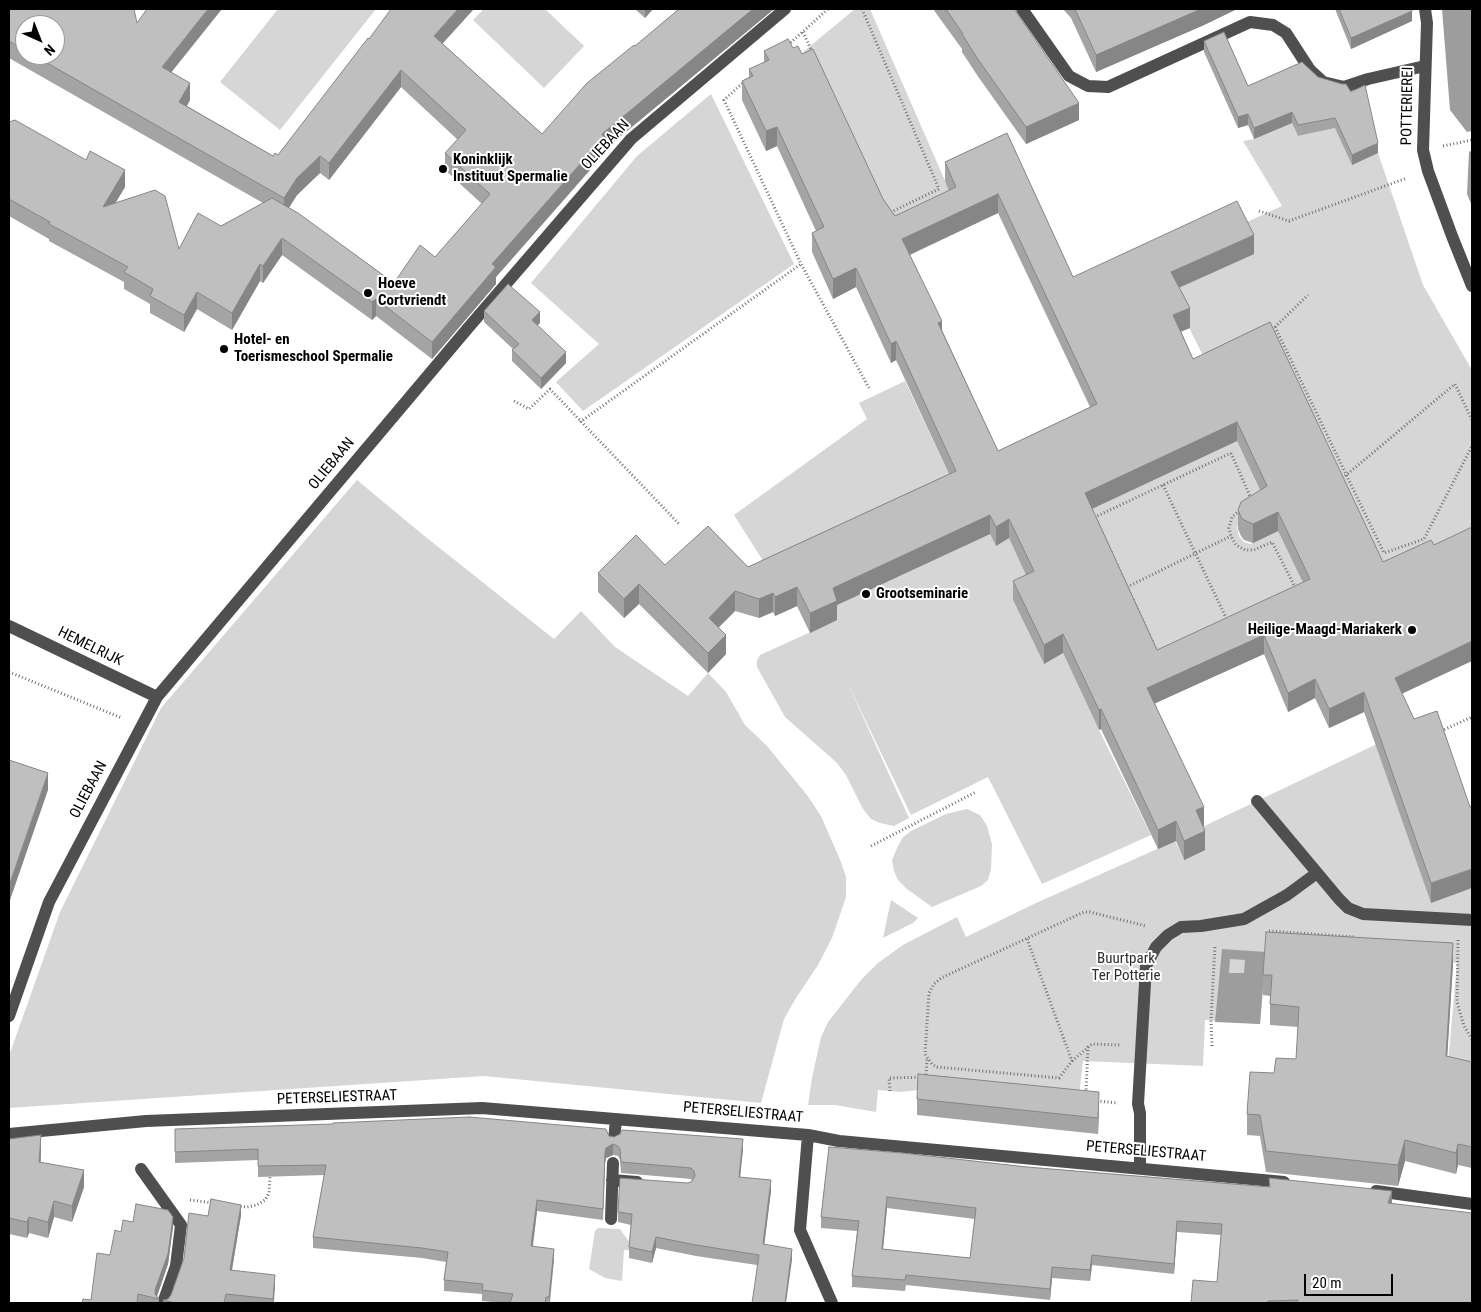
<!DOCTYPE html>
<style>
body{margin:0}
#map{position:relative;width:1481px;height:1312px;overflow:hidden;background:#fff;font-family:"Roboto Condensed",sans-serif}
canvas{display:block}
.frame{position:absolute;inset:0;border:10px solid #000;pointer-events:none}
.north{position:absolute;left:15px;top:15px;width:50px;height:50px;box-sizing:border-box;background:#fff;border:1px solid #999;border-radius:50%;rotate:136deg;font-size:14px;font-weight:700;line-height:20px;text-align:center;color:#000}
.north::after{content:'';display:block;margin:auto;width:18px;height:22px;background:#000;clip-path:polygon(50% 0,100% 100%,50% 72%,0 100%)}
.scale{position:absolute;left:1304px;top:1274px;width:89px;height:22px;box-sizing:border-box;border:2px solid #000;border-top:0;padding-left:6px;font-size:15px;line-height:18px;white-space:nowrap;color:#000;-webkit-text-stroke:4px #fff;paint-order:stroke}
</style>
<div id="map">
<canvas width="1481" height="1312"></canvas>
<div class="frame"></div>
<div class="north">N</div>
<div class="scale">20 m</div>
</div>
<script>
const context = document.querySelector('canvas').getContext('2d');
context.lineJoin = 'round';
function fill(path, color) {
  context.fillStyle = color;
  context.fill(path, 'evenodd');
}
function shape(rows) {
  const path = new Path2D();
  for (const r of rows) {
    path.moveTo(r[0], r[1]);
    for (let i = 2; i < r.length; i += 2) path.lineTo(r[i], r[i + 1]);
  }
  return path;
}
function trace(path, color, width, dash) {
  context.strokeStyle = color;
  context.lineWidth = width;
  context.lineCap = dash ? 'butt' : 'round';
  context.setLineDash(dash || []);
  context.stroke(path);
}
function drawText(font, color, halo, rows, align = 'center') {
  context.font = font + ' "Roboto Condensed",sans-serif';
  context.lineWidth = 4;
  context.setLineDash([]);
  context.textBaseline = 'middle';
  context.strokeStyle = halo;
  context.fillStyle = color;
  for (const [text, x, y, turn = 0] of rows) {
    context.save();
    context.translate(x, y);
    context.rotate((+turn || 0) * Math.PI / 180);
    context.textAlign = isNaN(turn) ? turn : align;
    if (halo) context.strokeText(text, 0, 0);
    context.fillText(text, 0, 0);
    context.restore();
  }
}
fill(shape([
 [278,9,376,9,280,130,220,82],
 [484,9,545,9,584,46,544,88,473,20],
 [855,9,870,9,956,206,892,237,813,68,803,52],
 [711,94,794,264,583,411,556,382,599,344,531,283,637,156],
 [1292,123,1298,136,1339,127,1352,165,1378,153,1423,285,1472,370,1472,538,1382,579,1210,370,1171,291,1253,254,1240,225,1282,206,1243,141,1254,139],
 [905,381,949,474,772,575,734,515,867,419,859,403],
 [1237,441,1267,505,1240,520,1237,527,1239,536,1244,542,1250,544,1278,531,1310,598,1157,669,1085,512],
 [357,480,422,534,554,639,581,611,615,647,688,696,708,673,726,692,745,725,767,746,807,795,821,816,841,862,846,877,846,897,832,938,818,965,796,998,784,1019,761,1103,484,1076,9,1108,9,1056,60,912,161,708],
 [990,534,996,546,1009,538,1034,590,1013,600,1044,664,1063,653,1099,730,1151,835,1042,884,988,777,911,815,847,682,909,818,894,826,880,823,871,819,863,809,846,775,836,762,785,717,757,667,757,660,760,655,837,620,833,607],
 [1379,743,1378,751,1431,902,1472,888,1472,1101,1445,1096,1457,963,1266,952,1260,1024,1205,1020,1203,1066,1083,1061,1078,1105,918,1090,900,1092,878,1090,876,1112,835,1105,808,1105,812,1078,821,1037,828,1022,861,980,878,963,903,945,957,917,966,937,1036,903,1175,841,1184,860,1196,830],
 [967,809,980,815,987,826,992,844,991,869,988,880,981,886,932,907,907,889,898,880,894,871,892,860,898,846,903,837,911,831,946,814],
 [891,900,918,918,913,923,883,938],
 [598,1228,620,1229,630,1243,630,1250,624,1250,622,1281,605,1278,589,1269,595,1231]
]), '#d6d6d6');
fill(shape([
 [1442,9,1472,9,1472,131,1467,132,1450,110],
 [1472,150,1472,206,1467,194,1469,152],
 [1222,949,1266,952,1260,1024,1215,1022],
 [1230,959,1245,960,1244,973,1229,973]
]), '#9d9d9d');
trace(shape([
 [862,9,939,189,889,213],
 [803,32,813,54],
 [788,45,828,9],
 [745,81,724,100,801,264,869,388],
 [1443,146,1472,140],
 [1259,211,1289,221,1407,178],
 [1275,327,1384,553,1424,539,1472,446],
 [1275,327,1308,295],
 [514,401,529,409,550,389,680,525],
 [580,422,801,264],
 [1231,453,1253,503,1240,510,1232,517,1229,528,1231,536,1236,545,1245,550,1254,550,1272,542,1297,591,1160,658,1095,517,1231,453],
 [1345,476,1455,384,1472,420],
 [1163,485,1228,622],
 [1127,587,1231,536],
 [9,672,122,718],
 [1441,731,1472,717],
 [871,846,976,792],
 [1269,931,1355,937],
 [1027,939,1072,1061,1059,1078,937,1067,932,1064,925,1054,929,993,934,984,941,978,1084,912,1090,912,1146,926],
 [1458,940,1457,1002,1464,1026,1472,1039],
 [1212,1046,1211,1021,1215,945],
 [1072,1061,1092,1044,1120,1045],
 [890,1091,889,1078,926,1077,927,1059],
 [1086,1093,1088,1046],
 [1097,1101,1118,1103],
 [190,1200,214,1203],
 [237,1206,247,1207,257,1205,265,1200,269,1193,270,1176]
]), '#717171', 3, [1, 2.5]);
trace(shape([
 [1022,9,1069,76,1088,86,1108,87,1250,22,1273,25,1286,33,1310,70,1323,82,1344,87,1368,79,1425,66],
 [1425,9,1427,23,1423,150,1428,171,1452,236,1472,286],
 [9,626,157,697],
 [1257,801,1339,899,1348,908,1363,914,1472,920],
 [9,1016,49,902,157,697,468,328,631,139,785,9],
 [9,1134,146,1121,482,1108,808,1135,839,1141,1284,1182],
 [808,1135,800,1230,832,1303],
 [614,1140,616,1119],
 [1140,1168,1140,1113,1138,1104,1146,966,1156,947,1168,935,1181,927,1201,926,1244,919,1287,895,1317,873],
 [141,1169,181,1225,176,1266,163,1303],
 [612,1180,637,1182],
 [1376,1191,1472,1204],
 [611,1219,613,1163]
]), '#4f4f4f', 12);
fill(shape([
 [9,9,137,23,190,100,187,106,273,156,278,155,369,39,442,43,542,134,635,46,679,9,774,9,604,150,604,154,496,277,496,284,432,359,376,316,372,320,282,255,263,283,260,281,232,330,197,309,184,332,150,313,150,304,124,289,124,282,49,241,49,239,9,216,9,122,125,187,115,203,179,249,263,203,9,58],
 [25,25,55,55,25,55],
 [401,87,458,140,445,153,445,170,482,204,435,257,394,283,289,208,297,195,320,173,329,180],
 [635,9,653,9,645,18],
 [933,9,1014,9,1079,120,1026,144,977,75,962,52,962,49],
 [1063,9,1237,9,1204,25,1096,72,1071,18],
 [1335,9,1412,9,1412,21,1351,49],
 [1204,41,1248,86,1302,62,1378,153,1352,165,1335,128,1298,136,1292,123,1254,139,1248,125,1238,128,1204,52],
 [793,48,802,54,883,199,895,216,949,191,945,181,945,162,1007,133,1073,277,1254,254,1179,288,1190,328,1181,331,1193,359,1270,322,1402,694,1414,719,1437,711,1431,903,1364,712,1329,728,1315,698,1288,712,1264,654,1155,703,1204,826,1203,826,1205,850,1184,860,1176,841,1158,849,1101,729,1099,730,1063,653,1044,664,1013,600,1013,581,1026,575,1009,538,996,546,990,534,837,605,837,620,810,633,797,606,775,616,773,612,759,618,735,611,719,627,726,654,708,673,639,604,624,618,598,592,598,573,665,565,748,567,949,474,896,360,891,363,856,287,833,299,812,252,812,233,816,231,777,146,766,151,742,100,742,81,749,77,749,69,764,63,764,51],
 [998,213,1090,407,998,451,942,330,910,255],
 [1237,441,1260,490,1238,510,1238,529,1241,536,1244,540,1253,543,1278,531,1303,583,1157,650,1092,509],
 [484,311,540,323,537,325,566,363,541,389,512,361,512,350,513,349,484,322],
 [1453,964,1447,1056,1472,1062,1472,1168,1458,1165,1456,1174,1405,1161,1398,1186,1266,1172,1260,1136,1247,1135,1247,1114,1274,1073,1296,1059,1298,1027,1270,1025,1270,996,1263,995,1263,975],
 [917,1099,1099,1108,1098,1134,917,1115],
 [175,1129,609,1136,614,1137,743,1149,740,1177,771,1191,764,1244,792,1260,757,1265,696,1256,656,1248,652,1263,629,1258,629,1247,631,1225,618,1222,618,1212,691,1182,692,1180,691,1179,621,1173,620,1160,618,1156,613,1155,606,1158,605,1163,603,1220,537,1211,533,1246,554,1259,550,1303,504,1303,482,1301,482,1294,444,1291,444,1280,446,1262,422,1258,313,1248,313,1237,324,1175,258,1177,258,1160,175,1163],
 [9,1139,41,1151,41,1162,84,1187,72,1222,54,1217,48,1238,29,1233,27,1238,9,1234],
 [829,1147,1027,1167,1269,1187,1269,1178,1392,1201,1392,1203,1472,1303,1191,1303,1217,1282,1221,1235,1177,1232,1174,1274,1092,1265,1090,1281,1052,1278,1050,1300,906,1285,905,1291,852,1287,852,1276,857,1231,821,1228,821,1217],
 [887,1208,975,1219,970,1258,883,1249],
 [241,1215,232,1270,275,1286,274,1303,163,1303,163,1300,168,1299,171,1295,208,1216],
 [133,1222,173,1227,168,1264,157,1296,159,1299,159,1303,82,1303,91,1300,121,1232]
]), '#a4a4a4');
fill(shape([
 [208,9,222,9,162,84,162,67],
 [458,9,474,9,434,53,434,36],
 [645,9,653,9,645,18],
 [753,9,774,9,604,150,604,154,496,277,496,284,432,359,432,342,492,264,602,134],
 [1201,9,1237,9,1204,25,1096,72,1096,55],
 [1412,11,1412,21,1351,49,1351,38],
 [401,70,401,87,329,180,329,163],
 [190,83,190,100,179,119,179,102],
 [1079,103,1079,120,1026,144,1026,127],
 [1292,112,1292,123,1254,139,1254,128],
 [1248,114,1248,125,1238,128,1238,117],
 [777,127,777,146,766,151,766,131],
 [1378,143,1378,153,1352,165,1352,155],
 [320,156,320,173,297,195,284,215,284,198,297,178],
 [125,170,125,187,103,224,103,207],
 [998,194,998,213,902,258,902,239],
 [1254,235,1254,254,1171,291,1171,272],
 [282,238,282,255,263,283,263,266],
 [260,264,260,281,232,330,232,313],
 [856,268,856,287,833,299,833,279],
 [197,292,197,309,184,332,184,315],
 [376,299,376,316,372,320,372,302],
 [1190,308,1190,328,1173,335,1173,315],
 [540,312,540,323,532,331,532,320],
 [942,321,942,340,938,323],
 [896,341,896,360,891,363,891,344],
 [566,352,566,363,541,389,541,378],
 [1237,422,1237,441,1085,512,1085,493],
 [1278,512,1278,531,1253,543,1253,524],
 [990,515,990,534,837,605,837,620,810,633,810,613,833,588],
 [1009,519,1009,538,996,546,996,527],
 [639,584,639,604,624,618,624,599],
 [797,587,797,606,775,616,775,597],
 [735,591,735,611,709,637,709,618],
 [773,593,773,612,759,618,759,599],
 [1063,634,1063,653,1044,664,1044,645],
 [726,635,726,654,708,673,708,653],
 [1264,635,1264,654,1147,707,1147,688],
 [1472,641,1472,661,1395,697,1395,678],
 [1315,679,1315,698,1288,712,1288,693],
 [1364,692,1364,712,1329,728,1329,709],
 [1101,709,1101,729,1099,730,1099,710],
 [48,773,48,790,9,903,9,886],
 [1204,807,1204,826,1196,830,1196,810],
 [1176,821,1176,841,1158,849,1158,830],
 [1205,831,1205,850,1184,860,1184,841],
 [1472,869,1472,888,1431,903,1431,883],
 [1453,943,1453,964,1446,1076,1446,1056],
 [1099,1092,1099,1108,1098,1134,1098,1118],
 [41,1135,41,1151,39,1178,39,1162],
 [743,1139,743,1149,739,1187,739,1177],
 [1405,1140,1405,1161,1398,1186,1398,1165],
 [613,1144,613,1155,606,1158,605,1163,603,1220,605,1152,606,1148],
 [1458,1144,1458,1165,1456,1174,1456,1153],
 [84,1170,84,1187,72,1222,72,1206],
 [771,1180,771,1191,763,1255,763,1244],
 [1392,1191,1392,1201,1388,1214,1388,1203],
 [887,1197,887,1208,882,1259,882,1249],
 [537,1200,537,1211,531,1257,531,1246],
 [54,1201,54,1217,48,1238,48,1222],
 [241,1205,241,1215,230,1281,230,1270],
 [29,1217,29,1233,27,1238,27,1222],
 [173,1217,173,1227,168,1264,156,1299,155,1298,155,1290],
 [1177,1221,1177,1232,1174,1274,1174,1264],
 [656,1237,656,1248,652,1263,652,1252],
 [554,1249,554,1259,549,1303,549,1297],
 [792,1249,792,1260,786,1303,785,1303],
 [1092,1255,1092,1265,1090,1281,1090,1270],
 [1052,1267,1052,1278,1050,1300,1050,1289],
 [275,1275,275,1286,273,1303,273,1299]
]), '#868686');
const building = shape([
 [9,9,134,9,137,23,147,9,208,9,162,67,190,83,179,102,273,156,275,153,278,155,368,38,369,39,391,9,458,9,434,36,542,134,587,83,634,45,635,46,679,9,753,9,602,134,604,137,492,264,496,267,432,342,376,299,372,302,282,238,263,266,260,264,232,313,197,292,184,315,150,296,153,289,124,272,128,267,49,224,50,222,9,199,9,122,15,120,86,160,90,151,125,170,103,207,155,190,165,196,179,249,198,213,221,226,272,198,298,213,394,283,420,245,435,257,490,194,445,153,466,130,401,70,329,163,320,156,297,178,284,198,33,55,55,55,55,25,25,25,25,50,9,41,9,9],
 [946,9,1014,9,1079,103,1026,127,977,58,962,34,963,34,946,9],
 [1075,9,1201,9,1096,55,1075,9],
 [1339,9,1412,9,1412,11,1351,38,1339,9],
 [1224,32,1248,86,1302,62,1318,77,1342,84,1346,84,1351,92,1365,85,1378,143,1352,155,1335,118,1298,125,1292,112,1254,128,1248,114,1238,117,1204,41,1224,32],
 [788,39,793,48,798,46,802,54,813,49,883,199,895,216,956,187,945,162,1007,133,1073,277,1237,201,1254,235,1171,272,1190,308,1173,315,1193,359,1270,322,1383,562,1431,540,1434,545,1472,527,1472,641,1395,678,1414,719,1437,711,1470,807,1472,806,1472,869,1431,883,1364,692,1329,709,1315,679,1288,693,1264,635,1147,688,1204,807,1196,810,1205,831,1184,841,1176,821,1158,830,1101,709,1099,710,1063,634,1044,645,1013,581,1034,571,1009,519,996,527,990,515,833,588,837,601,810,613,797,587,775,597,773,593,759,599,735,591,709,618,726,635,708,653,639,584,624,599,598,573,636,535,665,565,708,526,748,567,956,471,896,341,891,344,856,268,833,279,812,233,824,227,777,127,766,131,742,81,753,76,749,69,769,60,764,51,788,39],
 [998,194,1097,404,998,451,938,323,942,321,902,239,998,194],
 [1237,422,1267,486,1241,502,1238,510,1241,517,1244,520,1253,524,1278,512,1310,579,1157,650,1085,493,1237,422],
 [508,284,540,312,532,320,566,352,541,378,512,350,519,344,484,311,508,284],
 [9,760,48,773,9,886,9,760],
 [1266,932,1453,943,1446,1056,1472,1062,1472,1147,1458,1144,1456,1153,1405,1140,1398,1165,1266,1151,1260,1115,1247,1114,1250,1072,1274,1073,1276,1058,1296,1059,1299,1007,1270,1004,1272,975,1263,975,1266,932],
 [918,1074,1099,1092,1098,1118,917,1099,918,1074],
 [469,1117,606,1129,609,1136,614,1137,620,1134,622,1130,743,1139,739,1177,771,1180,763,1244,792,1249,785,1303,752,1303,759,1255,696,1245,656,1237,652,1252,629,1247,632,1214,618,1212,620,1178,687,1183,691,1182,695,1176,694,1171,691,1168,621,1162,620,1149,618,1146,613,1144,606,1148,605,1152,603,1209,537,1200,531,1246,554,1249,549,1297,546,1297,545,1303,510,1303,513,1294,482,1290,483,1284,444,1280,448,1252,422,1248,313,1237,326,1165,258,1166,258,1149,175,1152,175,1129,333,1124,333,1123,469,1117],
 [41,1135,39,1162,84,1170,72,1206,54,1201,48,1222,29,1217,27,1222,9,1218,9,1139,41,1135],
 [829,1147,902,1153,1027,1167,1270,1187,1269,1178,1392,1191,1388,1203,1472,1213,1472,1303,1297,1303,1298,1300,1268,1301,1267,1303,1191,1303,1193,1280,1217,1282,1222,1224,1177,1221,1174,1264,1092,1255,1090,1270,1052,1267,1050,1289,906,1275,905,1280,852,1276,859,1221,821,1217,829,1147],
 [887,1197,976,1208,970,1258,882,1249,887,1197],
 [211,1199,241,1205,230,1270,275,1275,273,1299,226,1294,224,1303,175,1303,163,1300,168,1299,171,1295,184,1258,189,1213,208,1216,211,1199],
 [136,1204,168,1210,173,1217,168,1254,155,1290,155,1294,159,1299,138,1294,137,1303,82,1303,83,1299,91,1300,97,1253,110,1255,115,1230,121,1232,123,1220,133,1222,136,1204]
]);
fill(building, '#bfbfbf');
trace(building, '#868686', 1);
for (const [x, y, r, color] of [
 [443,169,5,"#000"],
 [368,293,5,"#000"],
 [224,349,5,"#000"],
 [866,594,5,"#000"],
 [1412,630,5,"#000"]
]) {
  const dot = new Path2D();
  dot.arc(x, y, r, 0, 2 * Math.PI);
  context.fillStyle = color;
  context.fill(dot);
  trace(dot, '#fff', 2);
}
drawText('15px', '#000', '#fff', [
 ["POTTERIEREI",1408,106,-89],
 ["OLIEBAAN",606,145,-47],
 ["OLIEBAAN",332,464,-50],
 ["HEMELRIJK",90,647,26],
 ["OLIEBAAN",89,790,-62],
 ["PETERSELIESTRAAT",337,1098,-2],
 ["PETERSELIESTRAAT",743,1113,5],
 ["PETERSELIESTRAAT",1146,1152,5]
]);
drawText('bold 15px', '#000', '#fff', [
 ["Koninklijk",453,160],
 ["Instituut Spermalie",453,177],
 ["Hoeve",378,284],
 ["Cortvriendt",378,301],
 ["Hotel- en",234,340],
 ["Toerismeschool Spermalie",234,357],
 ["Grootseminarie",876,594],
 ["Heilige-Maagd-Mariakerk",1402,630,"right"]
], 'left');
drawText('15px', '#2d2d2d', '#fff', [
 ["Buurtpark",1126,959],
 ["Ter Potterie",1126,976]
]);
</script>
